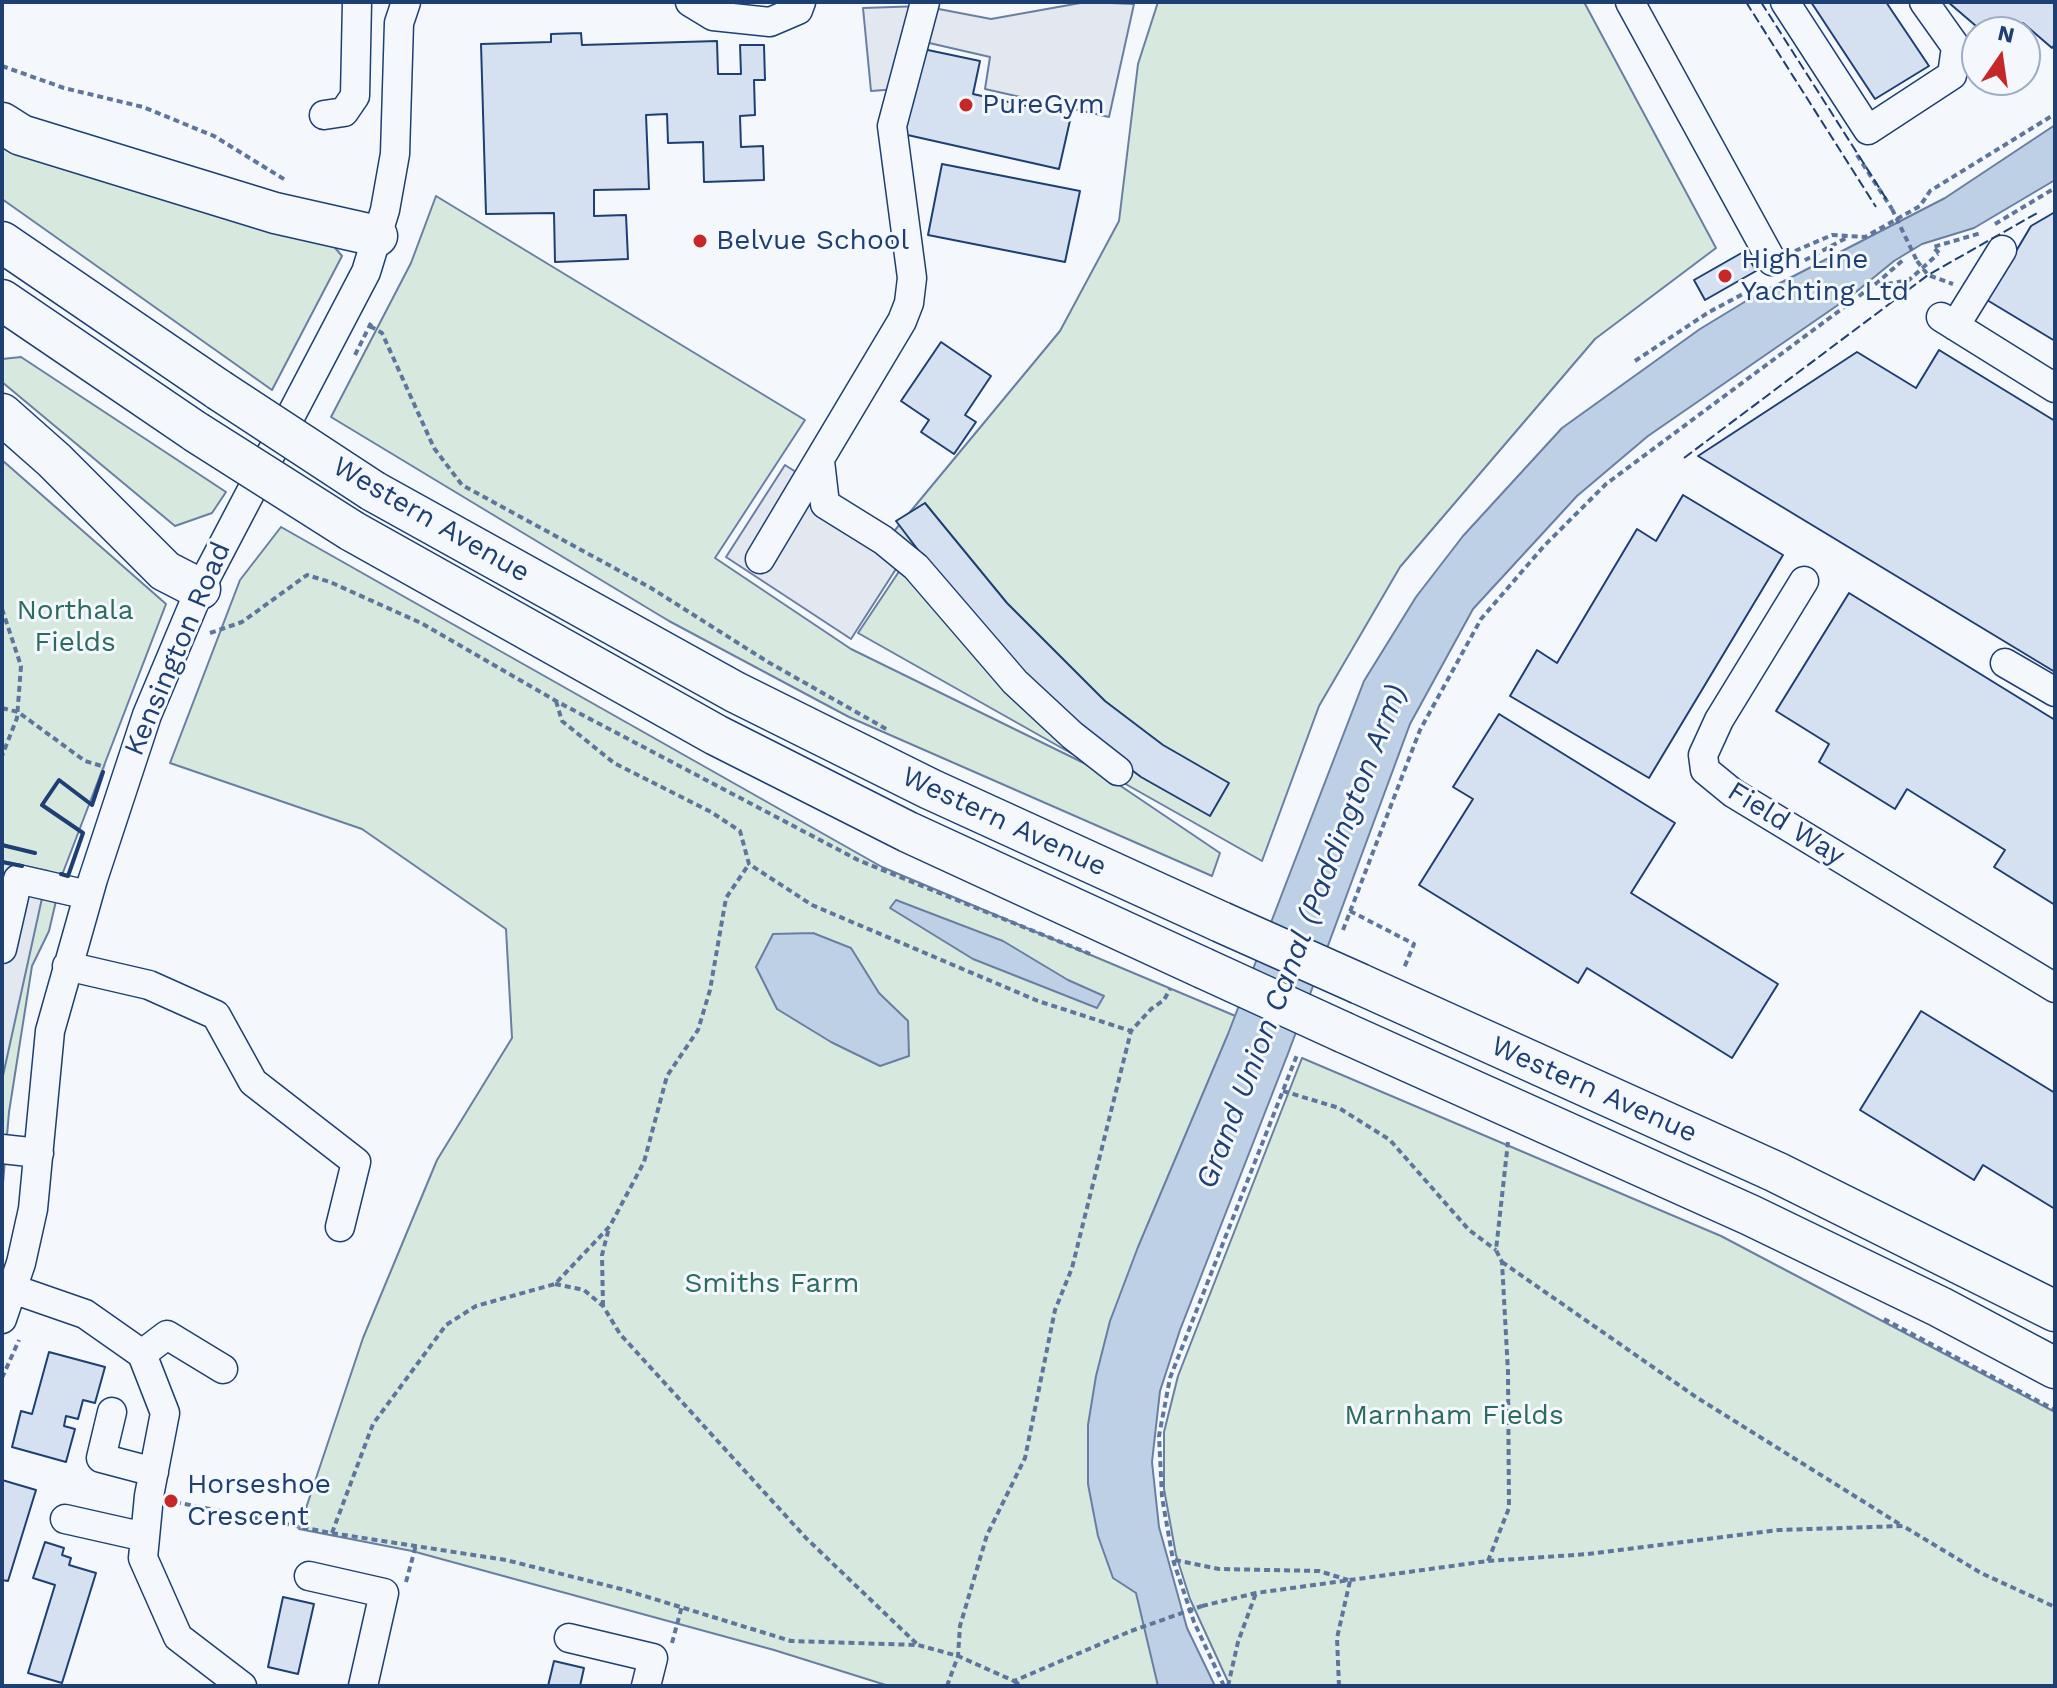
<!DOCTYPE html>
<style>
body{margin:0}
#map{position:relative;width:2057px;height:1688px;overflow:hidden;background:#f4f7fb;font-family:"Work Sans",sans-serif}
canvas{display:block}
.frame{position:absolute;inset:0;border:4px solid #1d3f73;pointer-events:none}
.north{position:absolute;left:1961px;top:16px;width:80px;height:80px;box-sizing:border-box;background:#f4f7fb;border:2px solid #9eadc5;border-radius:50%;rotate:13deg;font-size:22px;font-weight:700;line-height:32px;text-align:center;color:#1d3f73}
.north::after{content:'';display:block;margin:auto;width:28px;height:36px;background:#c62828;clip-path:polygon(50% 0,100% 100%,50% 72%,0 100%)}
</style>
<div id="map">
<canvas width="2057" height="1688"></canvas>
<div class="frame"></div>
<div class="north">N</div>
</div>
<script>
const context = document.querySelector('canvas').getContext('2d');
context.lineJoin = 'round';
function fill(path, color) {
  context.fillStyle = color;
  context.fill(path, 'evenodd');
}
function shape(rows) {
  const path = new Path2D();
  for (const r of rows) {
    path.moveTo(r[0], r[1]);
    for (let i = 2; i < r.length; i += 2) path.lineTo(r[i], r[i + 1]);
  }
  return path;
}
function trace(path, color, width, dash) {
  context.strokeStyle = color;
  context.lineWidth = width;
  context.lineCap = dash ? 'butt' : 'round';
  context.setLineDash(dash || []);
  context.stroke(path);
}
function drawText(font, color, halo, rows, align = 'center') {
  context.font = font + ' "Work Sans",sans-serif';
  context.lineWidth = 6;
  context.setLineDash([]);
  context.textBaseline = 'middle';
  context.strokeStyle = halo;
  context.fillStyle = color;
  for (const [text, x, y, turn = 0] of rows) {
    context.save();
    context.translate(x, y);
    context.rotate((+turn || 0) * Math.PI / 180);
    context.textAlign = isNaN(turn) ? turn : align;
    if (halo) context.strokeText(text, 0, 0);
    context.fillText(text, 0, 0);
    context.restore();
  }
}
const green = shape([
 [1158,2,1584,2,1716,248,1595,339,1400,567,1319,706,1262,861,858,633,908,558,891,535,1060,331,1119,221,1138,64,1158,2],
 [2,144,331,243,342,256,272,390,2,199,2,144],
 [436,196,805,420,715,558,851,649,1094,768,1220,853,1212,876,849,717,669,621,331,417,411,263,436,196],
 [21,357,226,492,212,513,175,526,2,382,2,359,21,357],
 [2,460,166,604,62,875,49,931,32,966,9,1112,2,1195,2,460],
 [281,527,882,867,1245,1020,1134,1285,1145,1605,1165,1686,889,1686,774,1650,412,1551,299,1529,363,1338,437,1160,512,1038,506,929,362,829,170,763,240,580,281,527],
 [1302,1058,1721,1236,2055,1412,2055,1686,1230,1686,1190,1599,1176,1555,1164,1489,1164,1432,1178,1376,1302,1058]
]);
fill(green, '#d7e8df');
trace(green, '#687fa3', 2);
const parking = shape([
 [1086,2,1134,4,1109,117,985,89,990,57,912,39,898,89,871,91,863,8,923,6,991,19,1086,2],
 [785,465,888,531,903,558,851,639,726,557,785,465],
 [2,861,48,871,2,1080,2,861]
]);
fill(parking, '#e3e8f0');
trace(parking, '#687fa3', 2);
const water = shape([
 [2055,125,2055,180,1974,228,1922,244,1894,261,1851,296,1648,436,1577,496,1473,609,1410,724,1289,1051,1180,1330,1160,1391,1152,1462,1159,1527,1187,1628,1215,1686,1158,1686,1136,1593,1113,1578,1098,1536,1088,1484,1088,1425,1096,1376,1110,1321,1138,1247,1228,1034,1364,681,1416,597,1463,536,1562,428,1700,329,1751,298,1945,198,2055,125],
 [896,900,1003,941,1068,980,1104,996,1097,1008,973,959,890,908,896,900],
 [813,933,851,948,879,993,908,1021,909,1056,880,1066,831,1042,777,1009,756,967,773,934,813,933]
]);
fill(water, '#bed0e5');
trace(water, '#687fa3', 2);
const building = shape([
 [1811,2,1886,2,1929,66,1875,99,1811,2],
 [1948,2,2055,2,2055,44,2052,48,2023,23,2014,32,2002,32,1995,25,1983,32,1948,2],
 [581,33,582,45,717,41,718,74,741,74,740,45,764,45,765,80,754,80,755,115,740,116,741,147,763,146,764,180,704,182,703,142,668,143,667,114,646,115,649,189,594,190,594,216,626,215,628,259,555,262,554,213,486,214,481,44,551,42,551,34,581,33],
 [923,49,980,61,973,94,1071,116,1059,169,903,134,923,49],
 [942,164,1080,191,1065,262,928,235,942,164],
 [2055,212,2055,341,1987,300,2031,226,2055,212],
 [1745,251,1756,271,1705,300,1694,280,1745,251],
 [941,342,991,376,965,415,976,422,954,454,921,432,929,420,901,401,941,342],
 [1939,350,2055,421,2055,672,1698,456,1857,352,1916,388,1939,350],
 [1683,495,1783,555,1649,778,1510,696,1537,650,1557,663,1637,529,1656,541,1683,495],
 [925,503,1007,603,1105,701,1163,745,1229,783,1210,816,1141,777,1079,730,979,630,896,521,925,503],
 [1849,593,2055,720,2055,905,1994,867,2005,850,1907,789,1895,809,1819,762,1829,744,1776,711,1849,593],
 [1499,714,1675,823,1631,893,1778,984,1732,1058,1587,968,1578,983,1419,885,1473,799,1453,787,1499,714],
 [1921,1011,2055,1093,2055,1209,1983,1165,1974,1180,1860,1110,1921,1011],
 [49,1352,105,1367,95,1403,83,1400,78,1419,66,1416,64,1426,75,1429,66,1462,12,1447,21,1411,32,1414,49,1352],
 [2,1480,36,1490,8,1581,2,1580,2,1480],
 [45,1542,64,1548,62,1555,71,1558,69,1565,96,1573,62,1683,28,1673,55,1585,33,1578,45,1542],
 [283,1597,314,1604,298,1674,268,1667,283,1597],
 [554,1661,584,1668,580,1686,548,1686,554,1661]
]);
fill(building, '#d5e0f0');
trace(building, '#1d3f73', 2);
const minor = shape([
 [690,2,713,16,770,22,798,10,801,2],
 [1630,2,1772,261],
 [1785,2,1868,130,1952,75,1956,47,1924,2],
 [324,115,344,112,355,96,357,2],
 [1941,317,2055,388],
 [1955,326,2002,250],
 [820,461,825,504,883,540,916,567,1015,682,1072,735,1118,771],
 [760,559,902,321,909,303,912,278,892,126,925,2],
 [1804,581,1719,720,1703,755,1705,770,1733,793,2055,988],
 [2005,663,2055,692],
 [2,949,18,879,88,895],
 [67,966,149,985,216,1015,253,1082,356,1162,340,1227],
 [2,1149,39,1153],
 [13,1289,85,1314,142,1354,165,1413,149,1496,143,1558,178,1637,242,1686],
 [2,1319,21,1263,33,1209,50,1031,93,879,147,715,200,589,366,272,385,210,395,154,399,23,406,2],
 [142,1354,167,1335,223,1369],
 [112,1412,101,1458,154,1472],
 [65,1519,145,1537],
 [309,1576,384,1593,363,1686],
 [569,1638,653,1658,646,1686]
]);
const highway = shape([
 [2,123,21,135,275,213,377,236],
 [2,242,219,390],
 [2,300,196,432],
 [2,414,54,460,165,571,200,589],
 [373,491,735,692,930,789,1221,922],
 [352,531,716,735,908,832,1203,968],
 [1360,984,1776,1172,2055,1311],
 [1345,1033,1750,1215,1940,1307,2055,1368]
]);
trace(minor, '#1d3f73', 31);
trace(highway, '#1d3f73', 43);
trace(shape([
 [2,66,64,88,143,107,214,136,287,181],
 [1857,155,1892,209],
 [1995,224,2055,188],
 [1795,251,1832,235,1865,237,1920,206,1930,191,2055,114],
 [1939,253,1933,247,1981,233],
 [1917,261,1928,275,1953,284],
 [1796,265,1848,237],
 [1887,284,1909,280,1938,254],
 [370,326,382,333,434,448,462,485,651,588,768,662,888,730],
 [355,355,371,323],
 [1635,361,1709,312,1760,285],
 [2,609,21,666,17,718,2,756],
 [210,633,242,622,307,575,330,582,421,623,556,701,858,860,1090,954],
 [556,701,562,721,614,763,711,812,740,831,749,864,812,905,1038,1001,1131,1031],
 [2,708,18,712,85,761,105,767],
 [1350,911,1414,944,1404,968],
 [1343,930,1420,730,1481,619,1544,546,1606,484,1878,282,1903,260],
 [1283,1091,1339,1108,1390,1140,1469,1230,1496,1250],
 [1502,1262,1696,1397,1901,1525],
 [555,1284,584,1290,603,1306,620,1334,806,1538,918,1645],
 [603,1306,602,1255,609,1228],
 [1884,1319,2055,1410],
 [2,1378,19,1340],
 [175,1502,331,1533,506,1560,625,1590,791,1641,918,1645,958,1656,1014,1681,1131,1631],
 [332,1533,373,1424,446,1325,476,1306,555,1284,610,1226,644,1162,667,1076,698,1030,710,990,726,898,749,864],
 [1175,1560,1219,1569,1319,1571,1348,1580],
 [1488,1561,1509,1508,1508,1372,1502,1262,1496,1250,1508,1142],
 [406,1582,416,1545],
 [1202,1606,1256,1593,1488,1561,1588,1554,1779,1530,1903,1526,1981,1573,2055,1607],
 [672,1643,682,1606],
 [1014,1681,1021,1686],
 [947,1686,958,1656,960,1626,987,1535,1025,1458,1055,1310,1072,1268,1131,1031,1151,1009,1164,1000,1170,989],
 [1224,1686,1194,1622,1173,1560,1162,1497,1159,1436,1170,1378,1297,1055],
 [1228,1686,1238,1642,1256,1593],
 [1339,1686,1337,1638,1350,1581]
]), '#5e769c', 4, [6, 4]);
trace(minor, '#f4f7fb', 28);
trace(highway, '#f4f7fb', 40);
const highwayBridge = shape([
 [219,390,373,491],
 [196,432,352,531],
 [1221,922,1360,984],
 [1203,968,1345,1033]
]);
trace(highwayBridge, '#1d3f73', 43, []);
trace(shape([
 [1892,209,1917,261],
 [1131,1631,1202,1606]
]), '#5e769c', 4, [6, 4]);
trace(highwayBridge, '#f4f7fb', 40);
trace(shape([
 [1746,2,1876,207],
 [1761,2,1887,200],
 [1684,458,1928,275,2039,212]
]), '#1d3f73', 2, [10, 4]);
trace(shape([
 [2,845,35,853],
 [2,862,22,866],
 [61,874,68,876,83,833,42,805,59,780,92,805,103,772]
]), '#1d3f73', 4);
for (const [x, y, r, color] of [
 [966,105,8,"#c62828"],
 [700,241,8,"#c62828"],
 [1725,276,8,"#c62828"],
 [171,1501,8,"#c62828"]
]) {
  const dot = new Path2D();
  dot.arc(x, y, r, 0, 2 * Math.PI);
  context.fillStyle = color;
  context.fill(dot);
  trace(dot, '#f4f7fb', 3);
}
drawText('28px', '#1d3f73', '#f4f7fb', [
 ["PureGym",982,105],
 ["Belvue School",716,241],
 ["High Line",1741,260],
 ["Yachting Ltd",1741,292],
 ["Horseshoe",187,1485],
 ["Crescent",187,1517]
], 'left');
drawText('28px', '#1d3f73', '#f4f7fb', [
 ["Western Avenue",431,520,30],
 ["Kensington Road",178,649,-67],
 ["Western Avenue",1004,822,25],
 ["Field Way",1786,824,32],
 ["Western Avenue",1594,1090,24]
]);
drawText('28px', '#2c6c60', '#f4f7fb', [
 ["Northala",75,611],
 ["Fields",75,643],
 ["Smiths Farm",772,1284],
 ["Marnham Fields",1454,1416]
]);
drawText('italic 30px', '#1d3f73', '#f4f7fb', [
 ["Grand Union Canal (Paddington Arm)",1302,937,-69]
]);
</script>
